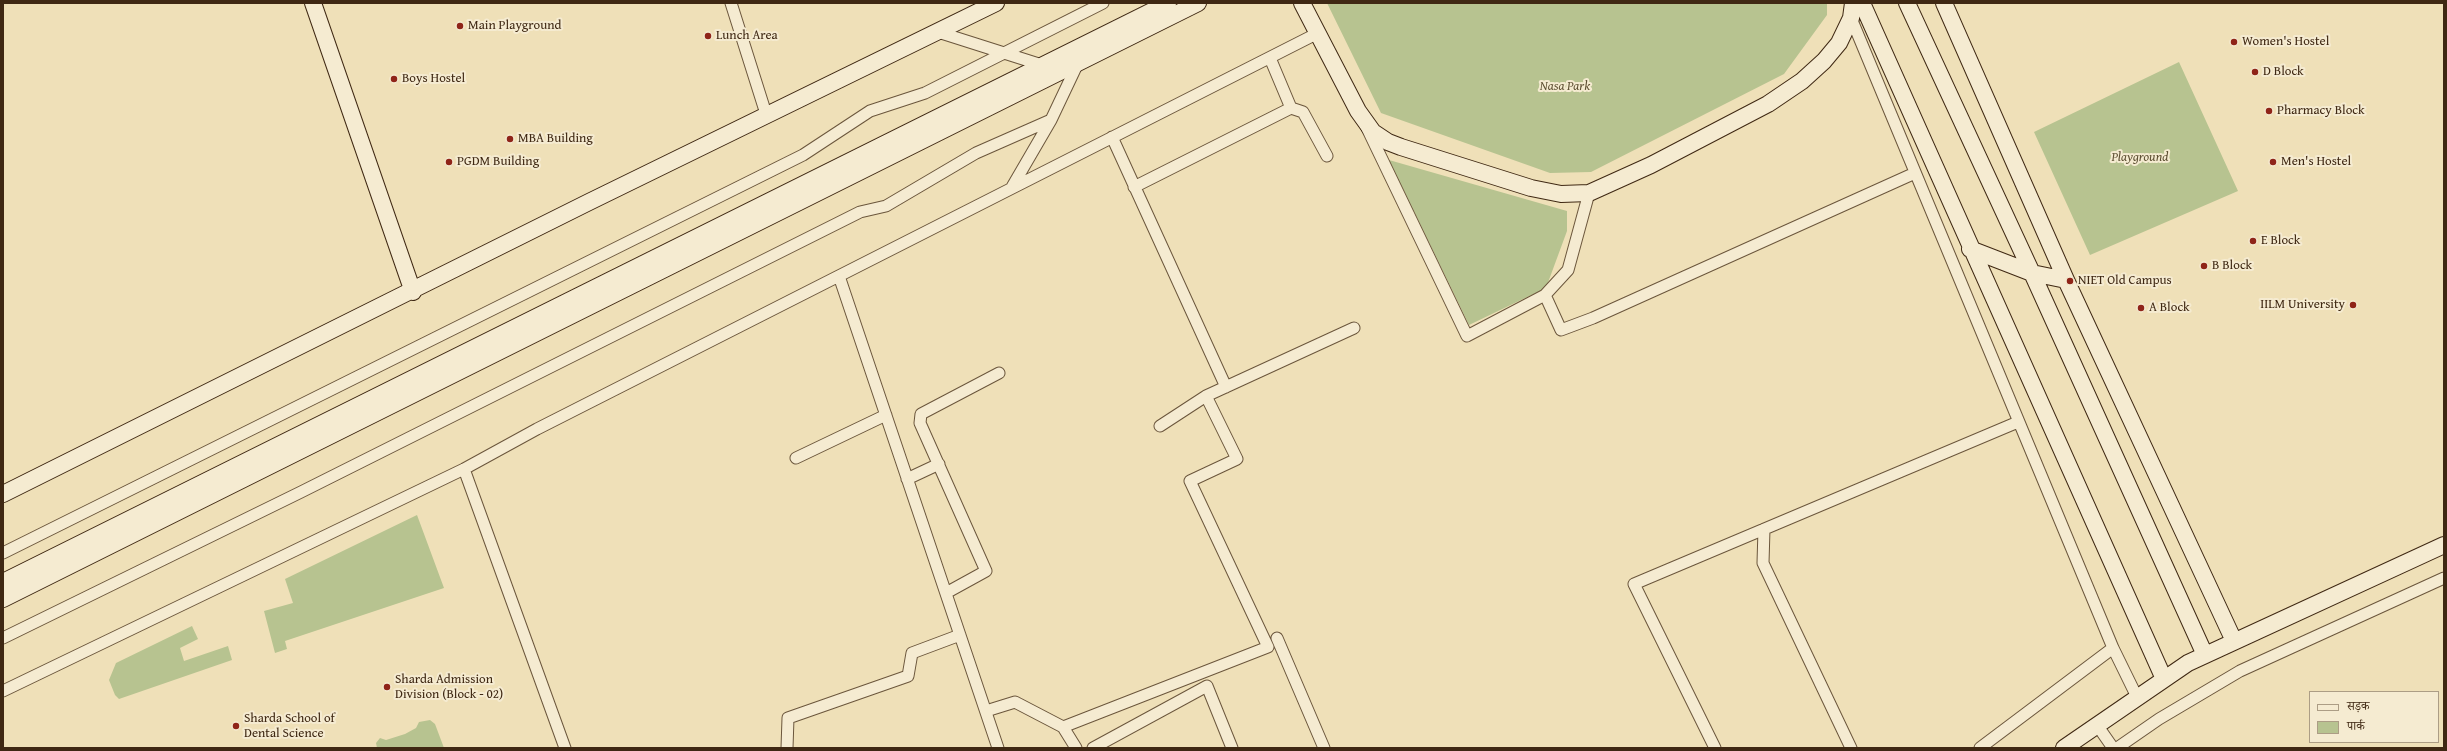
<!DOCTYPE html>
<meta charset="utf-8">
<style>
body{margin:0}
#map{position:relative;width:2447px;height:751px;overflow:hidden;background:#efe0b8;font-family:"Gentium Book Plus","Noto Serif Devanagari",serif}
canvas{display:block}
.frame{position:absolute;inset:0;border:4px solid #3f2813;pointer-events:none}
.legend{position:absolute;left:2309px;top:691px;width:130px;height:52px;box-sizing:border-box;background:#f5ebd1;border:1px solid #ac9d85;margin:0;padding:5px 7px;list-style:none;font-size:12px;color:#3f2813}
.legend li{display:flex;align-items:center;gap:8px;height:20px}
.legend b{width:20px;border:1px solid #ac9d85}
</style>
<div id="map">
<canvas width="2447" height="751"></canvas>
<div class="frame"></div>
<ul class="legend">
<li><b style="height:5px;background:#f5ebd1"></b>सड़क</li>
<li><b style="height:11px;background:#b7c390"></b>पार्क</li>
</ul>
</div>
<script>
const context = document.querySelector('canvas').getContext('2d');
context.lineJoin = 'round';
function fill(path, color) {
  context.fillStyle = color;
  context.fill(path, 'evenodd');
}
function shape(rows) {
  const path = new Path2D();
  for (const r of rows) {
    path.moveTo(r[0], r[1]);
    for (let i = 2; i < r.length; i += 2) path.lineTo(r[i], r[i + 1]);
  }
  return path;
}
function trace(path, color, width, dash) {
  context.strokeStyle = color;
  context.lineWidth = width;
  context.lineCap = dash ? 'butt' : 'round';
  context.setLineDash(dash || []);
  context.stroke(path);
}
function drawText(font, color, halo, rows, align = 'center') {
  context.font = font + ' "Gentium Book Plus",serif';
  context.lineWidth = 4;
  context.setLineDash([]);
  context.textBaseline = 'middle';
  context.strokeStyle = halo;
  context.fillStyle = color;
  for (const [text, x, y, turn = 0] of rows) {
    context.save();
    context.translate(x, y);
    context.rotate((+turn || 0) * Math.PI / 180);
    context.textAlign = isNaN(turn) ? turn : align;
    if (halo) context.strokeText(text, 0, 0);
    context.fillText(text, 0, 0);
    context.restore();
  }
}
fill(shape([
 [1327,3,1827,3,1827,15,1784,74,1591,172,1550,173,1381,113],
 [2179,62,2238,191,2090,255,2034,132],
 [1389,160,1567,211,1567,231,1546,288,1469,325],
 [417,515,444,588,285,641,287,649,275,653,264,611,293,603,285,579],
 [192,626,198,639,180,648,184,661,228,646,232,660,119,699,115,695,109,680,116,663],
 [430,720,435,724,444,748,377,748,376,743,380,738,386,740,405,734,416,728,419,722]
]), '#b7c390');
const street = shape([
 [731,3,767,117],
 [1851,18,2113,648,2137,697],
 [938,32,1045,66],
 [1270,58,1291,108,1303,112,1327,156],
 [1367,128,1467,336,1545,295,1568,270,1589,193],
 [1112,137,1226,387],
 [1012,187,1051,120,1078,63],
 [1134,187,1291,108],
 [839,276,998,748],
 [1545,295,1561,330,1593,318,1915,173],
 [1160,426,1206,396],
 [796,458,886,415],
 [464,469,565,748],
 [907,479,939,464],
 [1764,529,1763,563,1851,748],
 [3,553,803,155,870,111,925,93,1103,3],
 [946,593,986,571,920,423,921,414,999,373],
 [3,638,301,492,860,212,886,206,976,153,1051,120],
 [1277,638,1324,748],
 [3,691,464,469,537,429,1318,33],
 [986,711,1015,702,1063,727,1076,748],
 [2097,725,2113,748],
 [1063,727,1268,647,1190,481,1237,459,1206,396,1354,328],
 [787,748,788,718,908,676,912,653,960,635],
 [1093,748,1207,686,1232,748],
 [1715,748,1634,584,2018,422],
 [1980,748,2113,648],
 [2117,748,2159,719,2240,671,2444,578]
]);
const secondary = shape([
 [313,3,413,292],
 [1302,3,1358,111,1373,132,1388,142,1401,147,1531,188,1561,194,1589,193,1651,165,1768,104,1802,81,1824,61,1839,43,1851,18,1853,3],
 [1862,3,2164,679],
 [1907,3,2032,273,2205,655],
 [1944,3,2066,280,2234,641],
 [1970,249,2032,273,2066,280],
 [3,494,589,202,996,3],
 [3,582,1168,3],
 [3,599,1198,3],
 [2064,748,2188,663,2444,545]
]);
trace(street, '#6b563c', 13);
trace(secondary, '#3f2813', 18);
trace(street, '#f5ebd1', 11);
trace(secondary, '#f5ebd1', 16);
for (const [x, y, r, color] of [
 [460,26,4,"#8f2418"],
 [708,36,4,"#8f2418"],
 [2234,42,4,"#8f2418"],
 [2255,72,4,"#8f2418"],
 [394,79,4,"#8f2418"],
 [2269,111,4,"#8f2418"],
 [510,139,4,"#8f2418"],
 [449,162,4,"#8f2418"],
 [2273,162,4,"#8f2418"],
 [2253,241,4,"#8f2418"],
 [2204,266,4,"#8f2418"],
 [2070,281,4,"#8f2418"],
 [2353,305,4,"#8f2418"],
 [2141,308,4,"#8f2418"],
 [387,687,4,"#8f2418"],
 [236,726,4,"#8f2418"]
]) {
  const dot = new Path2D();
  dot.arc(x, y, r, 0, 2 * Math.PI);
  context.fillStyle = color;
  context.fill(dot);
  trace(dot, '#f5ebd1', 1.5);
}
drawText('13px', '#3f2813', '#f5ebd1', [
 ["Main Playground",468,26],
 ["Lunch Area",716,36],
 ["Women's Hostel",2242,42],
 ["D Block",2263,72],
 ["Boys Hostel",402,79],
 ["Pharmacy Block",2277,111],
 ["MBA Building",518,139],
 ["PGDM Building",457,162],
 ["Men's Hostel",2281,162],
 ["E Block",2261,241],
 ["B Block",2212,266],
 ["NIET Old Campus",2078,281],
 ["IILM University",2345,305,"right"],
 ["A Block",2149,308],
 ["Sharda Admission",395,680],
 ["Division (Block - 02)",395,695],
 ["Sharda School of",244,719],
 ["Dental Science",244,734]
], 'left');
drawText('italic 13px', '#5d4f32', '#f5ebd1', [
 ["Nasa Park",1565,87],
 ["Playground",2140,158]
]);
</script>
